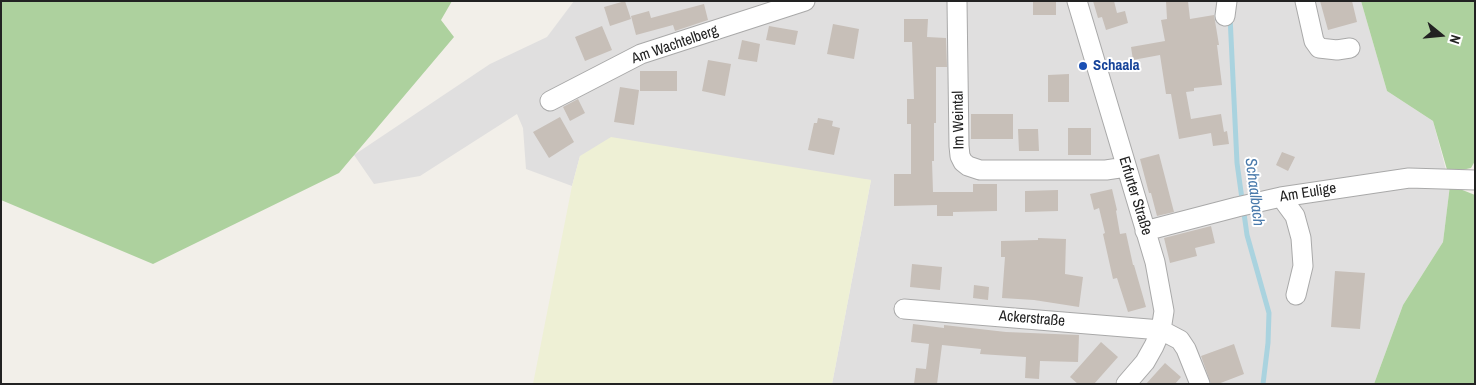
<!DOCTYPE html>
<meta charset="utf-8">
<style>
body{margin:0}
#map{position:relative;width:1476px;height:385px;overflow:hidden;background:#f2efe9;font-family:"Archivo Narrow",sans-serif}
canvas{display:block}
.frame{position:absolute;inset:0;border:2px solid #222;pointer-events:none}
.north{position:absolute;left:1416px;top:10px;width:50px;height:50px;-webkit-text-stroke:4px #fff;paint-order:stroke;rotate:107deg;font-size:14px;font-weight:700;line-height:20px;text-align:center;color:#222}
.north::after{content:'';display:block;margin:auto;width:18px;height:22px;background:#222;clip-path:polygon(50% 0,100% 100%,50% 72%,0 100%)}
</style>
<div id="map">
<canvas width="1476" height="385"></canvas>
<div class="frame"></div>
<div class="north">N</div>
</div>
<script>
const context = document.querySelector('canvas').getContext('2d');
context.lineJoin = 'round';
function fill(path, color) {
  context.fillStyle = color;
  context.fill(path, 'evenodd');
}
function shape(rows) {
  const path = new Path2D();
  for (const r of rows) {
    path.moveTo(r[0], r[1]);
    for (let i = 2; i < r.length; i += 2) path.lineTo(r[i], r[i + 1]);
  }
  return path;
}
function trace(path, color, width, dash) {
  context.strokeStyle = color;
  context.lineWidth = width;
  context.lineCap = dash ? 'butt' : 'round';
  context.setLineDash(dash || []);
  context.stroke(path);
}
function drawText(font, color, halo, rows, align = 'center') {
  context.font = font + ' "Archivo Narrow",sans-serif';
  context.lineWidth = 4;
  context.setLineDash([]);
  context.textBaseline = 'middle';
  context.strokeStyle = halo;
  context.fillStyle = color;
  for (const [text, x, y, turn = 0] of rows) {
    context.save();
    context.translate(x, y);
    context.rotate((+turn || 0) * Math.PI / 180);
    context.textAlign = isNaN(turn) ? turn : align;
    if (halo) context.strokeText(text, 0, 0);
    context.fillText(text, 0, 0);
    context.restore();
  }
}
fill(shape([
 [574,1,1361,1,1387,91,1433,121,1450,185,1443,242,1403,305,1374,384,832,384,871,180,580,156,572,186,526,169,523,128,517,114,420,176,374,184,354,155,490,64,547,37]
]), '#e0dfdf');
fill(shape([
 [611,137,871,180,832,384,533,384,572,186,580,156]
]), '#eef0d5');
fill(shape([
 [1,1,452,1,441,20,454,37,339,173,153,264,1,200],
 [1361,1,1475,1,1475,161,1471,168,1448,173,1433,121,1387,91],
 [1450,185,1475,195,1475,384,1374,384,1403,305,1443,242]
]), '#add19e');
trace(shape([
 [1230,16,1237,163,1247,235,1269,313,1268,343,1263,384]
]), '#aad3df', 5);
fill(shape([
 [625,1,631,19,610,26,604,7],
 [1033,1,1056,1,1056,15,1033,15],
 [1093,1,1114,1,1117,13,1125,11,1128,23,1106,30,1102,17,1098,18],
 [1166,1,1188,1,1190,19,1214,15,1219,45,1217,45,1222,85,1194,88,1194,91,1186,92,1191,119,1221,114,1224,132,1227,131,1229,144,1213,146,1211,133,1179,139,1171,94,1166,94,1160,55,1133,60,1131,47,1165,41,1161,20,1167,19],
 [1320,1,1352,1,1357,22,1328,30],
 [704,4,708,20,675,31,673,25,636,35,631,16,649,11,651,18],
 [904,19,928,19,927,37,946,38,947,67,936,67,936,123,934,123,934,161,932,161,933,192,973,192,973,184,997,184,997,211,953,212,953,216,937,216,937,205,894,206,894,174,911,174,911,124,907,124,907,99,914,99,912,42,904,42],
 [833,24,859,29,854,59,827,54],
 [602,26,612,50,585,61,575,37],
 [769,26,798,31,795,45,766,40],
 [742,40,760,44,757,62,738,59],
 [708,60,731,64,725,96,702,91],
 [640,71,677,71,677,91,640,91],
 [1069,74,1069,102,1048,102,1048,75],
 [620,87,639,90,634,125,614,122],
 [578,99,585,113,570,121,563,107],
 [971,114,1013,114,1013,139,971,139],
 [560,117,574,142,549,158,533,132],
 [818,118,833,121,832,126,840,128,834,155,808,150,814,123,817,123],
 [1068,128,1091,128,1091,155,1068,155],
 [1018,129,1038,129,1039,151,1019,151],
 [1282,152,1295,157,1288,171,1276,165],
 [1159,154,1174,212,1157,216,1151,193,1149,193,1140,159],
 [1112,189,1117,210,1116,211,1120,234,1126,233,1133,265,1134,265,1146,307,1128,312,1117,278,1113,279,1103,234,1105,233,1099,208,1094,210,1090,194],
 [1058,190,1058,211,1025,212,1025,191],
 [1211,226,1215,243,1195,248,1197,256,1170,263,1164,238],
 [1038,238,1066,239,1065,274,1083,277,1079,307,1034,300,1002,298,1005,257,1001,257,1001,241,1038,240],
 [912,264,942,267,940,290,910,287],
 [1335,271,1365,273,1360,329,1331,327],
 [974,285,989,287,988,300,973,298],
 [913,324,944,328,944,325,1006,332,1079,335,1078,362,1040,361,1039,379,1025,378,1026,357,980,354,981,349,942,345,937,384,914,384,916,368,926,369,929,344,911,342],
 [1101,342,1118,357,1094,384,1078,384,1070,377],
 [1234,344,1244,374,1218,384,1211,384,1201,356],
 [1165,363,1181,377,1175,384,1146,384]
]), '#c7bfb8');
const minor = shape([
 [957,1,959,146,960,156,963,162,968,166,980,170,1106,170,1126,167],
 [1077,1,1155,262,1164,311,1161,330,1154,346,1145,362,1126,384],
 [1305,1,1314,41,1319,48,1337,50,1350,48],
 [1225,16,1227,1],
 [550,101,641,54,805,1],
 [1281,197,1295,216,1301,238,1303,266,1296,295],
 [1145,231,1237,207,1281,197,1409,178,1475,180],
 [904,309,1161,330,1180,340,1186,349,1200,384]
]);
trace(minor, '#a9a9a9', 21);
trace(minor, '#fff', 19);
for (const [x, y, r, color] of [
 [1083,66,5,"#1a4fb4"]
]) {
  const dot = new Path2D();
  dot.arc(x, y, r, 0, 2 * Math.PI);
  context.fillStyle = color;
  context.fill(dot);
  trace(dot, '#fff', 2);
}
drawText('15px', '#222', '#fff', [
 ["Am Wachtelberg",675,45,-19],
 ["Im Weintal",959,120,-91],
 ["Am Eulige",1308,193,-9],
 ["Erfurter Straße",1135,196,73],
 ["Ackerstraße",1032,319,5]
]);
drawText('bold 15px', '#164399', '#fff', [
 ["Schaala",1093,66]
], 'left');
drawText('italic 16px', '#4a7aab', '#fff', [
 ["Schaalbach",1254,192,83]
]);
</script>
